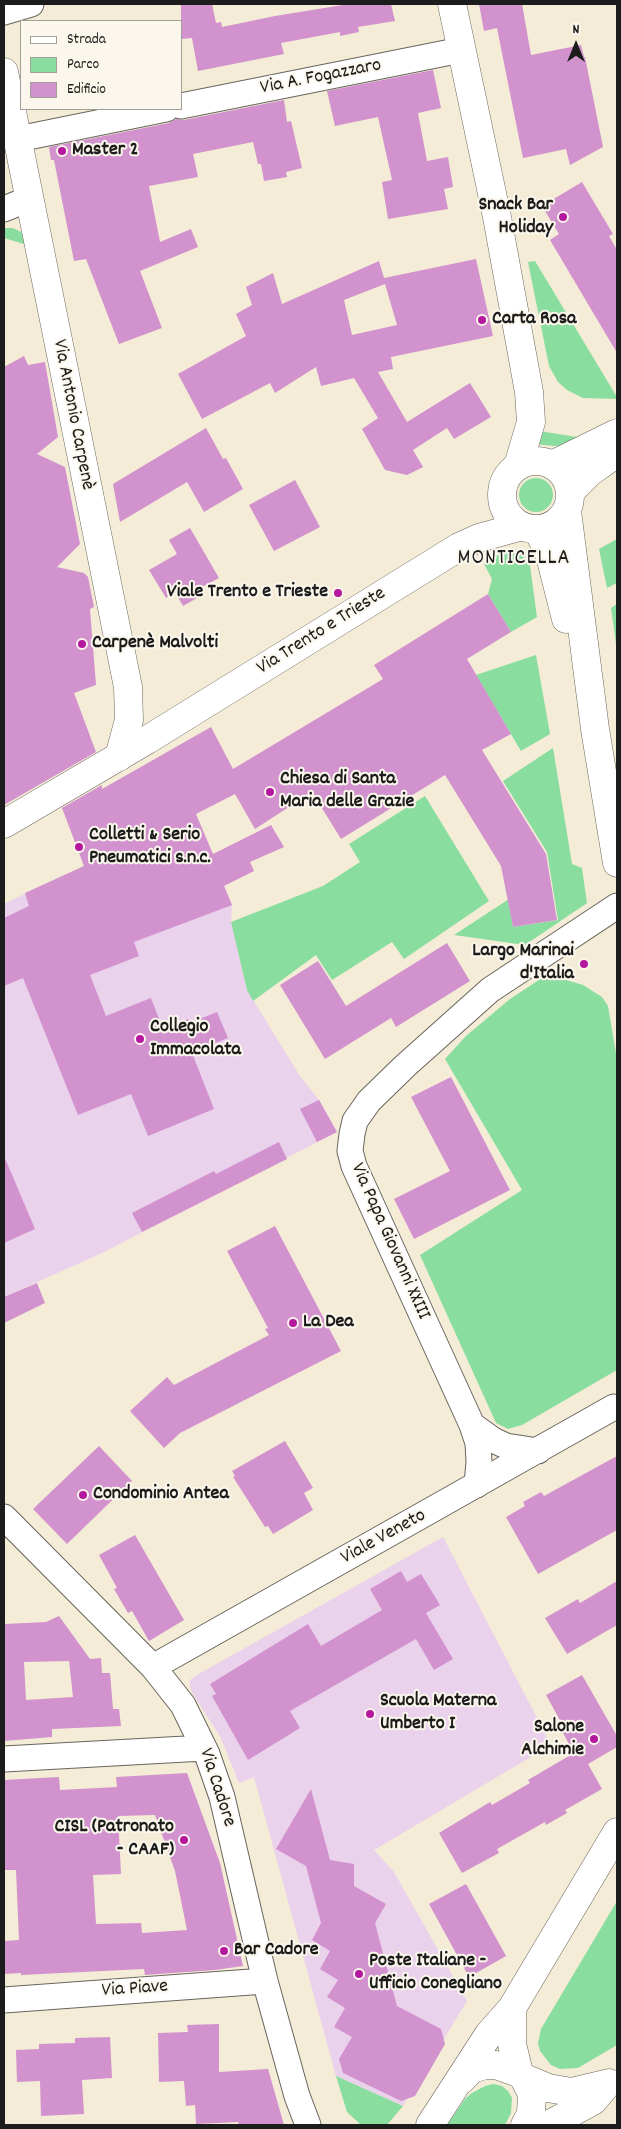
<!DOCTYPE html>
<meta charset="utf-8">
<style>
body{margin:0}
#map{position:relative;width:621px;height:2129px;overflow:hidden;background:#f4ecd6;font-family:Dekko,sans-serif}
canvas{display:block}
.frame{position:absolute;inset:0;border:5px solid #1c1c1c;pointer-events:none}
.legend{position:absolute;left:20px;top:20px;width:162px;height:90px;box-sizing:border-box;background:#fbf7ec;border:1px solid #a29f99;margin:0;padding:6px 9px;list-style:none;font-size:15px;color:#1c1c1c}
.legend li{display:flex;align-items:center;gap:10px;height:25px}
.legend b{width:25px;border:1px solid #a29f99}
.north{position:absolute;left:551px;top:20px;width:50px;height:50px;-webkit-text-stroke:4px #fbf7ec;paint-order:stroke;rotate:0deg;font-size:14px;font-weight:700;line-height:20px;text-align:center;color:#1c1c1c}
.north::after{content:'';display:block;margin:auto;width:18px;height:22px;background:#1c1c1c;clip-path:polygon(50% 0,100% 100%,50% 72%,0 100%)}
</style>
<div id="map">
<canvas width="621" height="2129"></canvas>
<div class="frame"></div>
<ul class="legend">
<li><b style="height:6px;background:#fff"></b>Strada</li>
<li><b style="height:14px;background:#89dd9f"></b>Parco</li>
<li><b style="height:14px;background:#d292ce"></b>Edificio</li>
</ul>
<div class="north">N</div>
</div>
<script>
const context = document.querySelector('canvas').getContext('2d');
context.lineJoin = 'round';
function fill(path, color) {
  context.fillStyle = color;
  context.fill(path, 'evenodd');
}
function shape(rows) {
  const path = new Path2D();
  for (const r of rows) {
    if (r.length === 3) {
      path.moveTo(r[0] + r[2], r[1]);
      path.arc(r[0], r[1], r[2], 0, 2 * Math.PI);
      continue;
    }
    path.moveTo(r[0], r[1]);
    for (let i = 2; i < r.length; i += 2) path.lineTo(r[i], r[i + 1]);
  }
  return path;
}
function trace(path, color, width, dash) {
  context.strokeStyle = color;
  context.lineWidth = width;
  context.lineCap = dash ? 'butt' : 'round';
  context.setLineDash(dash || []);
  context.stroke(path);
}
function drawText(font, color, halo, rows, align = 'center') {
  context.font = font + ' Dekko,sans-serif';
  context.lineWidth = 4;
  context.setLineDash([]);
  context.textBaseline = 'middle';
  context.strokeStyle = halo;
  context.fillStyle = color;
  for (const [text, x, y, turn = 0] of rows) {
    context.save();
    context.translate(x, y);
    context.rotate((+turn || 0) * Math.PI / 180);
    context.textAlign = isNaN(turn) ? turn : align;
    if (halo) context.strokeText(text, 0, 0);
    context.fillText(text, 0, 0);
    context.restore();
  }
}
fill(shape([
 [209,848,232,905,231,922,247,990,300,1076,319,1100,337,1132,102,1253,4,1297,4,904,69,873],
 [443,1537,551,1745,374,1850,394,1872,467,2001,403,2106,336,2076,254,1777,239,1783,220,1736,192,1693,190,1686,190,1680,195,1676]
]), '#ead1ec');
fill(shape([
 [4,228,13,228,21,232,27,245,4,238],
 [535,261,617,397,617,399,583,398,567,390,558,382,549,366,528,262],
 [539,431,583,438,569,445,554,446,534,444],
 [536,495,17],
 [617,539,617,583,607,588,599,549],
 [511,551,519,553,525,558,530,566,537,617,511,632,488,594,492,579,484,564,498,555],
 [617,604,617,651,611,608],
 [536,655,550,734,521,751,476,675],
 [553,748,572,864,582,868,587,903,525,945,454,935,509,899,513,927,558,920,547,852,503,781],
 [425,796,489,901,404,959,392,942,332,980,316,955,253,1001,247,990,231,922,323,886,360,862,349,844],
 [556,977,583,985,602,997,608,1006,617,1059,617,1370,522,1425,508,1429,496,1423,420,1255,522,1190,445,1059,466,1036,510,999,542,978],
 [617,1901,617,2045,578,2068,560,2069,551,2065,540,2051,538,2043,541,2029],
 [336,2076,403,2106,387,2125,361,2125,347,2112],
 [493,2084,502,2086,508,2091,512,2098,511,2113,505,2125,447,2125,465,2099,472,2093,485,2086]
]), '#89dd9f');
fill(shape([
 [181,4,212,4,216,23,221,22,222,27,275,16,349,4,391,4,395,21,358,27,359,32,340,36,340,32,281,43,284,54,198,71,192,38,181,39],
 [479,4,522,4,531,55,581,45,584,57,585,57,603,147,570,165,566,149,523,158,497,28,484,31],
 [433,70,441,108,418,113,427,161,448,157,453,187,444,189,448,209,388,219,382,182,392,180,378,117,335,126,327,91],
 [284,100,287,122,291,121,302,168,286,172,287,177,264,181,261,164,258,164,253,142,193,154,198,177,149,186,160,242,191,229,198,247,140,271,162,328,119,344,86,259,74,261,54,160,51,160,49,147,169,123,176,119,184,120],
 [582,182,613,234,609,236,617,250,617,353,550,240,559,234,542,206],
 [476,259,493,336,391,357,393,369,378,372,407,422,470,383,491,417,454,439,447,428,413,450,423,467,407,475,385,470,362,429,378,418,354,378,321,386,316,367,275,393,270,383,202,419,178,374,246,336,236,314,252,305,246,287,273,273,282,304,379,261,384,278],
 [385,284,397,325,352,335,344,300],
 [24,356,28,365,45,362,58,437,37,454,65,467,80,544,57,567,84,573,88,577,94,607,90,609,96,685,74,693,96,752,4,805,4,367],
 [206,428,223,459,226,458,243,489,204,512,187,482,120,522,113,484],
 [295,480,320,527,274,551,249,505],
 [190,528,219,578,200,588,204,594,183,606,175,592,166,598,149,570,177,554,169,540],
 [488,594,511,632,467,659,511,734,482,750,546,854,557,920,513,927,501,866,445,775,341,839,312,792,255,829,235,794,196,814,213,854,271,825,284,847,250,862,254,871,224,886,232,905,134,942,139,956,90,975,106,1016,151,998,163,1029,188,1019,190,1023,217,1012,228,1038,192,1053,214,1109,148,1136,131,1094,78,1115,23,978,4,986,4,918,29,906,25,893,84,866,62,808,102,785,102,789,211,727,233,769,383,679,374,665],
 [447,943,470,981,396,1027,391,1018,325,1059,280,985,318,961,346,1006],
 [451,1077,510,1190,414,1239,394,1199,450,1171,411,1097],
 [319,1100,337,1132,317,1142,300,1109],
 [279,1142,287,1159,142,1232,132,1213,214,1171,216,1174],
 [4,1156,35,1229,4,1243],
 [275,1226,341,1351,180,1433,164,1448,130,1411,167,1377,174,1385,269,1335,265,1329,268,1328,227,1251],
 [37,1283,45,1303,4,1323,4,1297],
 [285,1441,313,1488,304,1493,313,1510,273,1534,268,1526,265,1527,233,1477,235,1476,232,1471],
 [99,1446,132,1481,67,1544,33,1509],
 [617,1456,617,1530,538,1574,506,1517,525,1506,523,1502,541,1492,544,1496],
 [135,1535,184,1620,149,1641,132,1611,128,1613,114,1589,117,1588,99,1555],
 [401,1571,407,1582,421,1574,440,1605,426,1613,453,1659,434,1670,416,1639,290,1711,300,1728,248,1760,212,1696,216,1694,210,1684,308,1624,321,1646,382,1610,370,1589],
 [617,1581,617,1625,567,1654,545,1618,578,1599,580,1603],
 [59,1616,90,1659,101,1658,102,1673,110,1673,113,1709,119,1709,121,1726,52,1729,52,1737,4,1741,4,1624,46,1622],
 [69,1661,73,1697,26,1700,24,1662],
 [582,1675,617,1736,617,1747,588,1764,602,1789,565,1810,567,1813,546,1825,545,1822,497,1849,499,1853,462,1873,439,1833,490,1802,492,1805,530,1783,528,1780,574,1753,558,1724,561,1722,546,1695],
 [187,1773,220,1863,243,1966,215,1970,145,1975,144,1969,21,1975,21,1973,4,1974,4,1941,19,1940,16,1870,4,1870,4,1780,59,1777,60,1790,117,1787,116,1777],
 [155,1815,175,1871,187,1930,142,1933,141,1923,96,1924,93,1875,121,1874,118,1816],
 [311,1789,330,1860,354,1864,354,1886,386,1904,375,1923,397,2006,441,2029,445,2044,415,2096,401,2101,343,2073,339,2059,352,2037,334,2027,345,2008,327,1997,338,1980,320,1969,330,1951,312,1940,321,1923,306,1866,276,1849],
 [466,1884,506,1956,469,1977,429,1904],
 [219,2024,219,2072,268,2069,284,2125,239,2125,238,2122,196,2124,195,2105,186,2106,184,2081,159,2082,158,2033,188,2032,187,2025],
 [110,2037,112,2078,82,2080,84,2114,41,2116,40,2081,17,2082,16,2050,39,2049,39,2044,75,2043,75,2038]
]), '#d292ce');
const minor = shape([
 [4,12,31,4],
 [181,106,461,50],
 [18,139,166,109],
 [4,209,29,199],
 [472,1425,493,1440,506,1446,538,1451],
 [477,1485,479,1462,478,1443,472,1425,354,1166,350,1151,352,1134,355,1121,369,1101,405,1066,490,990,617,906],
 [4,1517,153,1667,183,1705,207,1754,222,1797,265,1981,297,2096,308,2125],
 [153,1667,614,1407],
 [4,1759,204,1748],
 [4,2000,265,1981]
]);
const tertiary = shape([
 [452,4,497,217,529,392,531,422,518,466],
 [4,72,128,687,129,720,119,757],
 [536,495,34],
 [552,465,617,433],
 [570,492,590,472,617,453],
 [567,511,595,729,617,863],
 [538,530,550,556,566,619],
 [4,824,147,740,459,547,479,538,522,526],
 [512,2008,512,2044,519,2073],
 [524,2078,548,2088,571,2092,609,2083],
 [461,2080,472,2069,485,2065,496,2065,519,2073,524,2078,532,2094,531,2114,525,2125],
 [430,2125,489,2034,512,2008,617,1832],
 [548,2125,593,2101,604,2088]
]);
trace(minor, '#68655d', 27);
trace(tertiary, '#68655d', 29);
trace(minor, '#fff', 25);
trace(tertiary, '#fff', 28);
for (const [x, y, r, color] of [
 [62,151,5,"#b5179e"],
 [563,217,5,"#b5179e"],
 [482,320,5,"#b5179e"],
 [338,593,5,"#b5179e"],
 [82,644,5,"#b5179e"],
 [270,792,5,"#b5179e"],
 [79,847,5,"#b5179e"],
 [584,964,5,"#b5179e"],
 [140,1039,5,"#b5179e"],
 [293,1323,5,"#b5179e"],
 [83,1495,5,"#b5179e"],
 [370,1714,5,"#b5179e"],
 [594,1739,5,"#b5179e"],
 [184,1840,5,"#b5179e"],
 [224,1951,5,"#b5179e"],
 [359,1974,5,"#b5179e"]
]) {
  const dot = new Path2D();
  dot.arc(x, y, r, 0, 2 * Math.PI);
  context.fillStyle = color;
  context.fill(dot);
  trace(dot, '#fbf7ec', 2);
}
drawText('20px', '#1c1c1c', '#fbf7ec', [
 ["Via A. Fogazzaro",321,78,-11],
 ["Via Antonio Carpenè",72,415,79],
 ["Via Trento e Trieste",322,632,-32],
 ["Via Papa Giovanni XXIII",389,1242,66],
 ["Viale Veneto",384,1538,-29],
 ["Via Cadore",216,1788,72],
 ["Via Piave",135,1990,-4]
]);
drawText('bold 20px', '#1c1c1c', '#fbf7ec', [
 ["Master 2",72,151],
 ["Snack Bar",553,206,"right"],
 ["Holiday",553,229,"right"],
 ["Carta Rosa",492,320],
 ["Viale Trento e Trieste",328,593,"right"],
 ["Carpenè Malvolti",92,644],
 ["Chiesa di Santa",280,780],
 ["Maria delle Grazie",280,803],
 ["Colletti & Serio",89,836],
 ["Pneumatici s.n.c.",89,859],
 ["Largo Marinai",574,952,"right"],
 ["d'Italia",574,975,"right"],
 ["Collegio",150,1028],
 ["Immacolata",150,1051],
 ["La Dea",303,1323],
 ["Condominio Antea",93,1495],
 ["Scuola Materna",380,1702],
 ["Umberto I",380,1725],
 ["Salone",584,1728,"right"],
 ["Alchimie",584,1751,"right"],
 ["CISL (Patronato",174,1828,"right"],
 ["- CAAF)",174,1851,"right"],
 ["Bar Cadore",234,1951],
 ["Poste Italiane -",369,1962],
 ["Ufficio Conegliano",369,1985]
], 'left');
context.letterSpacing = '1px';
drawText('22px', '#1c1c1c', '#fbf7ec', [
 ["MONTICELLA",514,560]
]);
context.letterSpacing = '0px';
</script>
